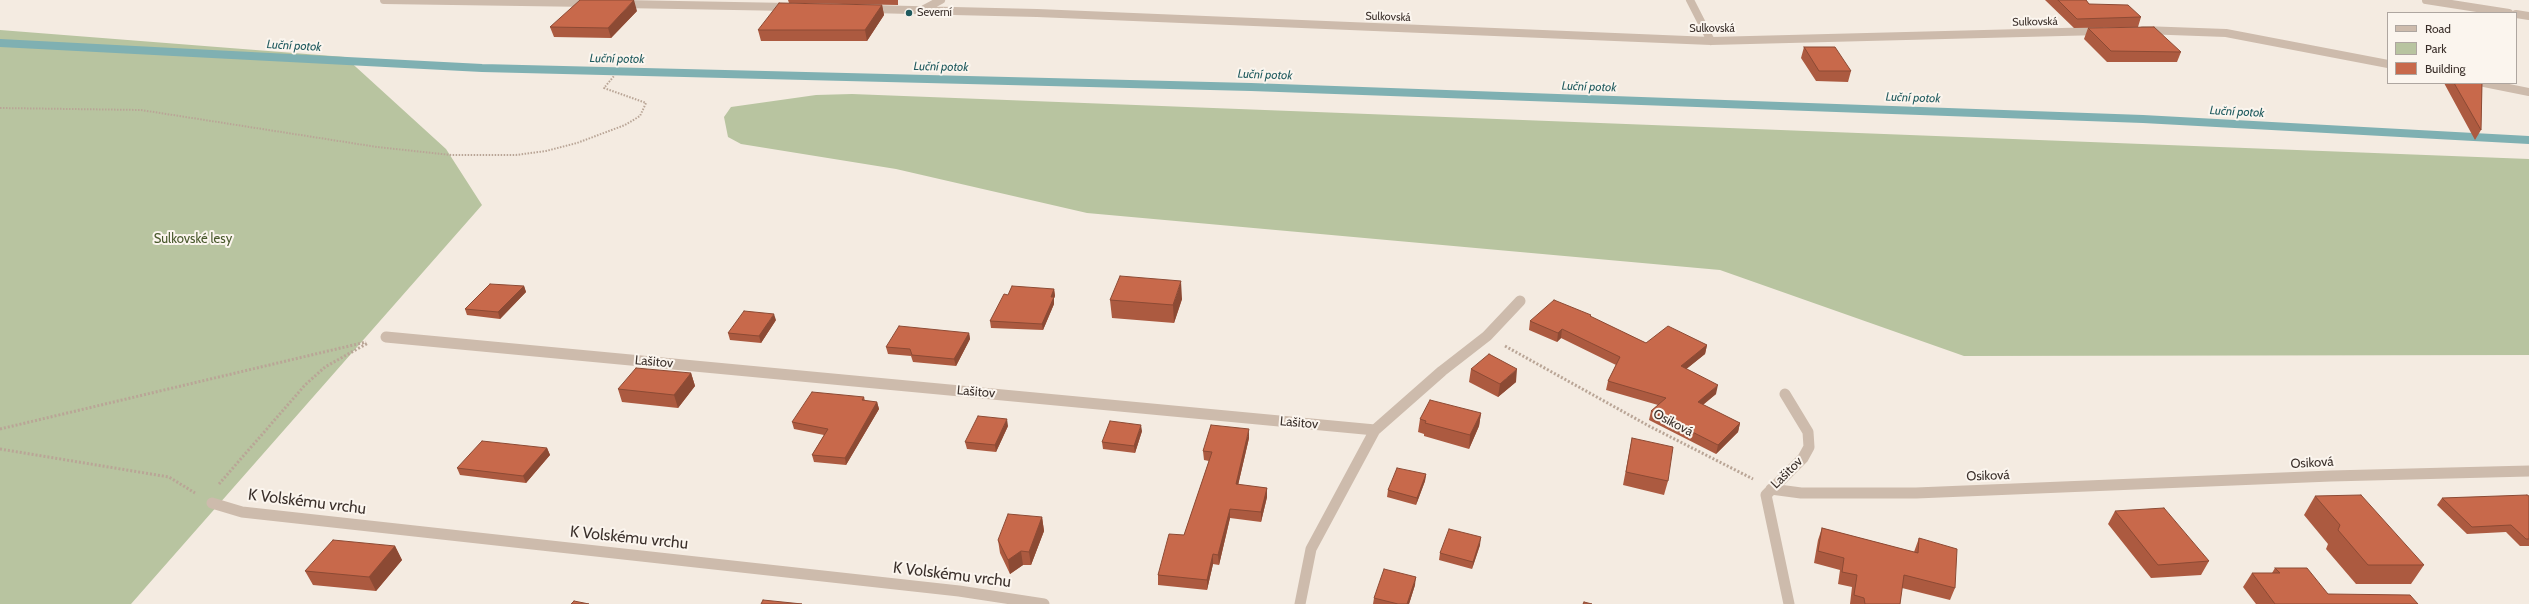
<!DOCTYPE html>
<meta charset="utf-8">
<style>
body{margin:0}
#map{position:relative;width:2529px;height:604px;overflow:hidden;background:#f4ebe1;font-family:Cabin,sans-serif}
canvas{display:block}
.legend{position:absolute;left:2387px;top:12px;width:130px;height:72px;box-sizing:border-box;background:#fbf5ee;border:1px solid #aea6a0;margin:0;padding:5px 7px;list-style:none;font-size:12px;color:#3b302b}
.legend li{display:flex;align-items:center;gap:8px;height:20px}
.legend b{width:20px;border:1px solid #aea6a0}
</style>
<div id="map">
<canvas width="2529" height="604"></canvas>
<ul class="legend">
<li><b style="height:5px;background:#cdbbac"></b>Road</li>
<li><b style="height:11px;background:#b8c4a0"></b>Park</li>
<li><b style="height:11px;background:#c8694b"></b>Building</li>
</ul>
</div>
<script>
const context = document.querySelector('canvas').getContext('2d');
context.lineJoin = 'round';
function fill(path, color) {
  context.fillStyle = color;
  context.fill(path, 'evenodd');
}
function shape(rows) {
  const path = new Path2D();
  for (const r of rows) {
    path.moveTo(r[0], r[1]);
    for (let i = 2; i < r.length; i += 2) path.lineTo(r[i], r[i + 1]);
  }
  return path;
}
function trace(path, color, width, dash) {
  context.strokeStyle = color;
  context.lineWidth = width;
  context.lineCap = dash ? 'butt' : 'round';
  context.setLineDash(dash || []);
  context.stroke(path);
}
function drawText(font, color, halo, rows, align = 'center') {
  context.font = font + ' Cabin,sans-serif';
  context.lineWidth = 4;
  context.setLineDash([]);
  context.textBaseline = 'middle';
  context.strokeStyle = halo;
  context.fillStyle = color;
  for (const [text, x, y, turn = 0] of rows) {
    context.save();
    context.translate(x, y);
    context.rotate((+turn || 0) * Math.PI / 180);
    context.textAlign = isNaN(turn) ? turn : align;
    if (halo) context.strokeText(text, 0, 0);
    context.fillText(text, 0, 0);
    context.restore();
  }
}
fill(shape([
 [0,30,345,57,446,149,482,205,131,604,0,604],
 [852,94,2529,159,2529,355,1964,356,1720,270,1087,213,896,169,741,144,728,137,724,117,731,107,816,95]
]), '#b8c4a0');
trace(shape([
 [0,43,482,68,1251,87,2143,119,2529,140]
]), '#7fb0b2', 8);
trace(shape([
 [0,108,141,110,377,147,451,155,516,155,546,151,577,143,625,125,640,116,646,103,604,88,614,76]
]), '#b9a596', 2, [1.5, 1.5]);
trace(shape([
 [1505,346,1649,426,1753,479],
 [0,429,366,342],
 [0,449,169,477,195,493],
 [219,484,305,385,325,367,368,343]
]), '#b9a596', 3, [2, 2]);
trace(shape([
 [384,0,590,3],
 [1690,0,1711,41],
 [2426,0,2509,13],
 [622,4,790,7],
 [870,9,1037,13,1711,41,2101,31],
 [924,9,941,0],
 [2516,14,2529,16],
 [2143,30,2226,33,2388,64],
 [2484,83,2529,92]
]), '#cdbbac', 8);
trace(shape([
 [386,337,1375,430,1311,549,1300,604],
 [1785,394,1808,432,1809,447,1803,458,1766,495,1789,604],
 [1375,430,1442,371,1487,336,1520,301],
 [1771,489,1801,493,1916,493,2331,476,2529,471],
 [212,503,242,512,959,591,1044,604]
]), '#cdbbac', 11);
fill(shape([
 [788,0,898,0,898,5,789,3],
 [2045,0,2086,0,2089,4,2141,17,2138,27,2074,28],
 [882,5,884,15,867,41,761,41,758,30],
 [637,11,611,38,554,37,550,27],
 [2088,28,2181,52,2177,62,2107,62,2084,39],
 [1804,47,1851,71,1848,82,1816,81,1801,58],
 [2444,83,2482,83,2481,130,2475,140],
 [524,286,526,292,500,319,467,315,465,309],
 [1054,289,1055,296,1054,298,1054,304,1043,330,991,328,990,321,1008,295],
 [1182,299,1174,323,1112,318,1110,300],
 [1591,315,1591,317,1646,343,1707,345,1705,354,1686,369,1716,394,1703,405,1740,423,1738,432,1716,454,1649,420,1651,411,1658,405,1606,390,1608,381,1616,365,1561,338,1557,342,1529,330,1530,321],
 [776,320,761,343,730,340,728,333],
 [969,333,970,339,956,366,913,362,911,356,888,354,886,347],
 [1471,369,1516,382,1498,397,1469,382],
 [691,373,695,386,678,408,622,402,618,389],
 [864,397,865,401,877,402,879,409,846,465,814,462,812,455,824,435,794,429,792,422],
 [1481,413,1479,426,1469,449,1424,436,1424,434,1418,432,1420,419],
 [1008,426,996,452,967,449,965,442],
 [1142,431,1135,453,1103,449,1102,442],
 [1249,438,1238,485,1267,488,1267,497,1261,522,1230,518,1219,565,1213,564,1207,590,1158,585,1158,575,1184,535,1209,461,1204,460,1203,451],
 [1632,438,1668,481,1664,495,1623,485],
 [547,448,550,455,526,483,460,475,457,468],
 [1426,474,1425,481,1416,505,1387,497,1388,490],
 [2315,496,2424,565,2411,584,2356,584,2326,549,2328,544,2304,515],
 [2529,496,2529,546,2520,546,2506,532,2467,534,2437,505,2442,498],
 [2115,511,2209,561,2201,575,2151,578,2108,524],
 [1042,517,1044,531,1031,565,1023,565,1010,574,1000,553,998,540],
 [1822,528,1914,552,1919,538,1955,588,1950,600,1902,588,1900,604,1850,604,1852,587,1838,584,1840,570,1814,563,1818,540],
 [1480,545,1472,569,1439,560,1440,553],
 [395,546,402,560,376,591,313,585,305,571],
 [2275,568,2328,594,2418,604,2256,604,2243,587,2252,573,2272,573],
 [1415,585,1409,604,1373,604,1374,598]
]), '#ac5a40');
fill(shape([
 [634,0,637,11,611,38,608,28],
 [882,5,884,15,867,41,865,30],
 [1181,281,1182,299,1174,323,1173,305],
 [524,286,526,292,500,319,498,312],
 [1054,289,1055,296,1054,298,1054,304,1043,330,1042,324,1051,297],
 [774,314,776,320,761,343,759,336],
 [1562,329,1561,338,1557,342,1558,333],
 [969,333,970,339,956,366,954,359],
 [1707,345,1705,354,1679,375,1681,366],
 [1517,369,1516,382,1498,397,1500,384],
 [691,373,695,386,678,408,674,395],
 [1718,385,1716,394,1695,411,1698,402],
 [877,402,879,409,846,465,845,458],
 [1481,413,1479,426,1469,449,1470,435],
 [1007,419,1008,426,996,452,995,445],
 [1740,423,1738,432,1716,454,1718,445],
 [1141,425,1142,431,1135,453,1134,446],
 [1249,429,1249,438,1236,494,1236,484],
 [547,448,550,455,526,483,523,476],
 [1426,474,1425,481,1416,505,1417,498],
 [1267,488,1267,497,1261,522,1261,512],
 [1230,509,1230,518,1219,565,1218,555],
 [1042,517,1044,531,1031,565,1029,552],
 [1481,537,1480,545,1472,569,1473,562],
 [395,546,402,560,376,591,369,577],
 [1021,551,1023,565,1010,574,1008,560],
 [1213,554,1213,564,1207,590,1207,580],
 [1416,577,1415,585,1409,604,1407,604]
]), '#8c4a34');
const building = shape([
 [580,0,634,0,608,28,550,27,580,0],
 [2058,0,2086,0,2089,4,2128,5,2141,17,2077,19,2058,0],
 [779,3,882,5,865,30,758,30,779,3],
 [2154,27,2181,52,2111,51,2088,28,2154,27],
 [1804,47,1835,47,1851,71,1819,71,1804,47],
 [2454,83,2482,83,2481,130,2454,83],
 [1120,276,1181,281,1173,305,1110,300,1120,276],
 [490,284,524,286,498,312,465,309,490,284],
 [1012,286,1054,289,1051,297,1054,297,1042,324,990,321,1004,294,1008,295,1012,286],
 [1554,300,1591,315,1590,316,1646,343,1668,326,1707,345,1681,366,1718,385,1698,402,1740,423,1718,445,1651,411,1666,398,1608,381,1620,357,1562,329,1558,333,1530,321,1554,300],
 [744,311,774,314,759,336,728,333,744,311],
 [899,326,969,333,954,359,912,355,910,349,886,347,899,326],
 [1489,354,1517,369,1500,384,1471,369,1489,354],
 [636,368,691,373,674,395,618,389,636,368],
 [812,392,864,397,862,400,877,402,845,458,812,455,828,429,792,422,812,392],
 [1430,400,1481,413,1470,435,1425,423,1426,421,1420,419,1430,400],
 [978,416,1007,419,995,445,965,442,978,416],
 [1110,421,1141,425,1134,446,1102,442,1110,421],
 [1211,425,1249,429,1236,484,1267,488,1261,512,1230,509,1218,555,1213,554,1207,580,1158,575,1169,534,1184,535,1212,452,1203,451,1211,425],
 [1632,438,1673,447,1668,481,1626,472,1632,438],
 [482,441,547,448,523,476,457,468,482,441],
 [1397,468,1426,474,1417,498,1388,490,1397,468],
 [2361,495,2424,565,2368,565,2338,530,2340,525,2315,496,2361,495],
 [2527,495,2529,496,2529,539,2526,539,2511,525,2472,527,2442,498,2527,495],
 [2164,508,2209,561,2158,565,2115,511,2164,508],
 [1008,514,1042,517,1029,552,1021,551,1008,560,998,540,1008,514],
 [1822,528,1918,553,1919,538,1957,549,1955,588,1904,575,1900,604,1865,604,1864,598,1854,595,1857,575,1842,572,1844,558,1818,551,1822,528],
 [1449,529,1481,537,1473,562,1440,553,1449,529],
 [333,540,395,546,369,577,305,571,333,540],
 [2275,568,2307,568,2328,594,2410,595,2418,604,2275,604,2252,573,2280,573,2275,568],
 [1384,569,1416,577,1407,604,1398,604,1374,598,1384,569],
 [763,600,802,604,761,604,763,600],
 [574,601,589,604,571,604,574,601],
 [1584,602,1592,604,1583,604,1584,602]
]);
fill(building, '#c8694b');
trace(building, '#8c4a34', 1);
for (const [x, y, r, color] of [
 [909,13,4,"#1f5a5e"]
]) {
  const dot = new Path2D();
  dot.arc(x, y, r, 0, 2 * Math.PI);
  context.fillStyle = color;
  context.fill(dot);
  trace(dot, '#fbf5ee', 1.5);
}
drawText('11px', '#3b302b', '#fbf5ee', [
 ["Severní",917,13]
], 'left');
drawText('11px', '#3b302b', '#fbf5ee', [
 ["Sulkovská",1388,17,2],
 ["Sulkovská",2035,22,-1],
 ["Sulkovská",1712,29]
]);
drawText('italic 12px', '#1f5a5e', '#fbf5ee', [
 ["Luční potok",294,46,3],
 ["Luční potok",617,59,1],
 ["Luční potok",941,67,1],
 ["Luční potok",1265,75,2],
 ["Luční potok",1589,87,2],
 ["Luční potok",1913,98,2],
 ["Luční potok",2237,112,3]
]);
drawText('13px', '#4a5a2e', '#fbf5ee', [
 ["Sulkovské lesy",193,239]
]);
drawText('13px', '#3b302b', '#fbf5ee', [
 ["Lašitov",654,362,5],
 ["Lašitov",976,392,5],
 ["Lašitov",1299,423,5],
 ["Osiková",1673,423,28],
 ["Osiková",2312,463,-3],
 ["Lašitov",1787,473,-45],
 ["Osiková",1988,476,-2]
]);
drawText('16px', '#3b302b', '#fbf5ee', [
 ["K Volskému vrchu",307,502,7],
 ["K Volskému vrchu",629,538,6],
 ["K Volskému vrchu",952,575,7]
]);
</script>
